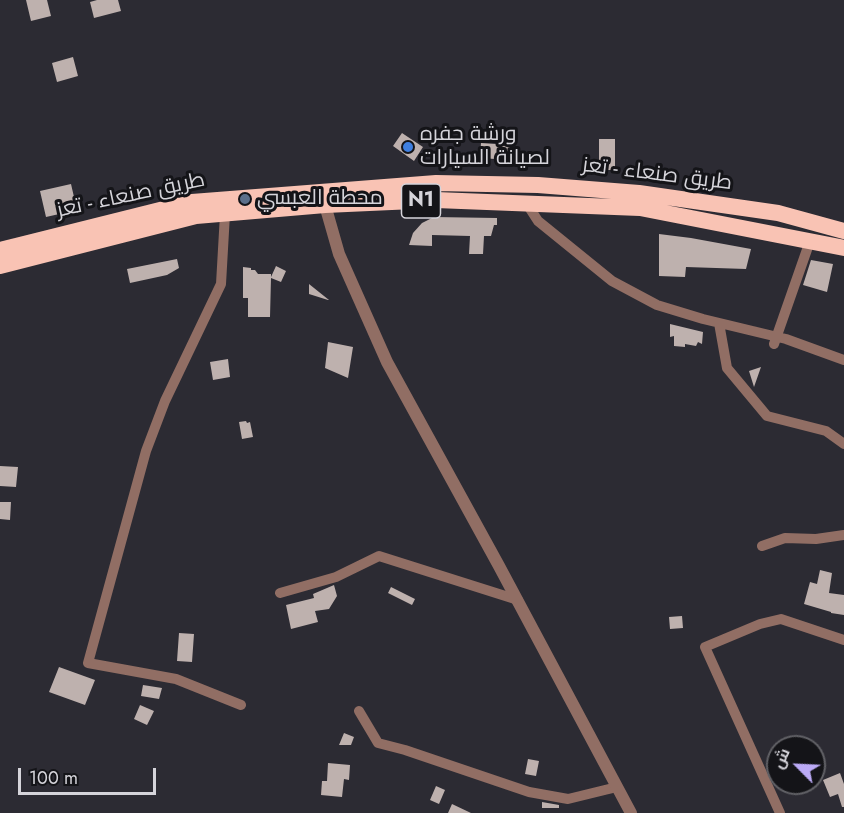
<!DOCTYPE html>
<meta charset="utf-8">
<style>
body{margin:0}
#map{position:relative;width:844px;height:813px;overflow:hidden;background:#2c2b33;font-family:Jost,Cairo,sans-serif}
canvas{display:block}
.north{position:absolute;left:766px;top:735px;width:60px;height:60px;box-sizing:border-box;background:#141418;border:2px solid #616166;border-radius:50%;rotate:294deg;font-size:16px;font-weight:700;line-height:24px;text-align:center;color:#d5d4da}
.north::after{content:'';display:block;margin:auto;width:21px;height:27px;background:#bbaaf6;clip-path:polygon(50% 0,100% 100%,50% 72%,0 100%)}
.scale{position:absolute;left:18px;top:768px;width:138px;height:27px;box-sizing:border-box;border:3px solid #d5d4da;border-top:0;padding-left:8px;font-size:18px;line-height:21px;white-space:nowrap;color:#d5d4da;-webkit-text-stroke:4px #141418;paint-order:stroke}
</style>
<div id="map">
<canvas width="844" height="813"></canvas>
<div class="north">ش</div>
<div class="scale">100 m</div>
</div>
<script>
const context = document.querySelector('canvas').getContext('2d');
context.lineJoin = 'round';
function fill(path, color) {
  context.fillStyle = color;
  context.fill(path, 'evenodd');
}
function shape(rows) {
  const path = new Path2D();
  for (const r of rows) {
    path.moveTo(r[0], r[1]);
    for (let i = 2; i < r.length; i += 2) path.lineTo(r[i], r[i + 1]);
  }
  return path;
}
function trace(path, color, width, dash) {
  context.strokeStyle = color;
  context.lineWidth = width;
  context.lineCap = dash ? 'butt' : 'round';
  context.setLineDash(dash || []);
  context.stroke(path);
}
function drawText(font, color, halo, rows, align = 'center') {
  context.font = font + ' Jost,Cairo,sans-serif';
  context.lineWidth = 6;
  context.setLineDash([]);
  context.textBaseline = 'middle';
  context.strokeStyle = halo;
  context.fillStyle = color;
  for (const [text, x, y, turn = 0] of rows) {
    context.save();
    context.translate(x, y);
    context.rotate((+turn || 0) * Math.PI / 180);
    context.textAlign = isNaN(turn) ? turn : align;
    if (halo) context.strokeText(text, 0, 0);
    context.fillText(text, 0, 0);
    context.restore();
  }
}
fill(shape([
 [26,0,47,0,51,16,31,21],
 [97,0,118,0,121,11,94,18,90,2],
 [73,57,78,76,57,82,52,63],
 [402,133,423,147,414,161,393,146],
 [599,139,615,139,615,170,599,170],
 [481,143,511,145,510,160,480,158],
 [71,184,77,210,46,217,40,191],
 [434,217,497,218,497,225,494,225,491,236,484,236,483,254,469,254,470,236,432,235,432,246,409,245,413,233,422,223],
 [659,234,691,238,751,249,746,269,686,267,685,277,659,276],
 [177,259,179,268,167,275,130,283,127,269],
 [811,260,833,264,827,292,803,285],
 [276,266,286,271,281,282,271,278,270,317,248,317,248,298,243,298,243,267,251,268,251,270,255,270,258,274,271,274,271,277],
 [309,284,329,300,328,300,309,294],
 [670,324,703,332,702,344,698,342,696,346,685,344,685,347,674,346,674,336,670,337],
 [328,342,353,347,348,378,325,368],
 [228,359,230,377,213,380,210,362],
 [761,367,754,387,749,371],
 [246,421,247,423,250,422,253,437,242,439,239,422],
 [0,466,18,467,16,487,0,486],
 [0,502,11,502,10,520,0,519],
 [820,570,832,573,829,593,844,595,844,615,831,613,831,612,804,604,810,582,817,584],
 [334,585,337,596,329,609,315,611,318,622,291,629,286,605,314,598,313,594],
 [391,587,415,599,412,605,388,593],
 [682,616,683,628,670,629,669,617],
 [179,633,194,634,192,662,177,661],
 [59,667,95,680,85,705,49,692],
 [143,685,162,688,159,699,141,696],
 [140,705,154,711,147,725,134,719],
 [344,733,354,737,351,745,339,745],
 [528,759,539,761,536,776,525,774],
 [328,763,350,765,349,780,344,779,342,797,321,795,322,781,327,781],
 [840,773,844,784,844,807,842,807,838,794,830,797,823,780],
 [436,786,445,790,439,804,430,800],
 [542,802,559,805,559,808,542,808],
 [452,804,471,813,448,813]
]), '#beb1ae');
trace(shape([
 [527,204,538,221,612,281,657,305,703,319,786,339,844,360],
 [225,214,221,284,165,401,146,451,88,663,176,679,241,705],
 [719,323,727,368,767,416,826,431,844,444],
 [774,344,810,241],
 [762,546,785,538,816,539,844,535],
 [280,593,336,577,379,556,518,600],
 [359,711,378,743,405,750,529,792,568,799,617,787],
 [780,813,705,647,760,624,781,619,844,640]
]), '#916e64', 10);
trace(shape([
 [325,205,339,254,387,362,499,566,631,813]
]), '#916e64', 12);
trace(shape([
 [0,250,192,202,436,183,538,185,639,193,778,213,844,231],
 [0,266,196,216,325,205,436,200,640,208,844,248]
]), '#f9c3b4', 16);
for (const [x, y, r, color] of [
 [408,147,6,"#3f7fe0"],
 [245,199,6,"#5c6f8a"]
]) {
  const dot = new Path2D();
  dot.arc(x, y, r, 0, 2 * Math.PI);
  context.fillStyle = color;
  context.fill(dot);
  trace(dot, '#141418', 2);
}
for (const [x, y, w] of [
 [421,201,39]
]) {
  const box = new Path2D();
  box.roundRect(x - w / 2, y - 17, w, 34, 4.5);
  context.fillStyle = '#141418';
  context.fill(box);
  trace(box, '#d5d4da', 1.5);
}
drawText('bold 20px', '#d5d4da', null, [
 ["N1",421,201]
]);
drawText('21px', '#d5d4da', '#141418', [
 ["ورشة جفره",420,135],
 ["لصيانة السيارات",420,159],
 ["محطة العبسي",257,199]
], 'left');
drawText('21px', '#d5d4da', '#141418', [
 ["طريق صنعاء - تعز",657,175,7],
 ["طريق صنعاء - تعز",131,196,-12]
]);
</script>
